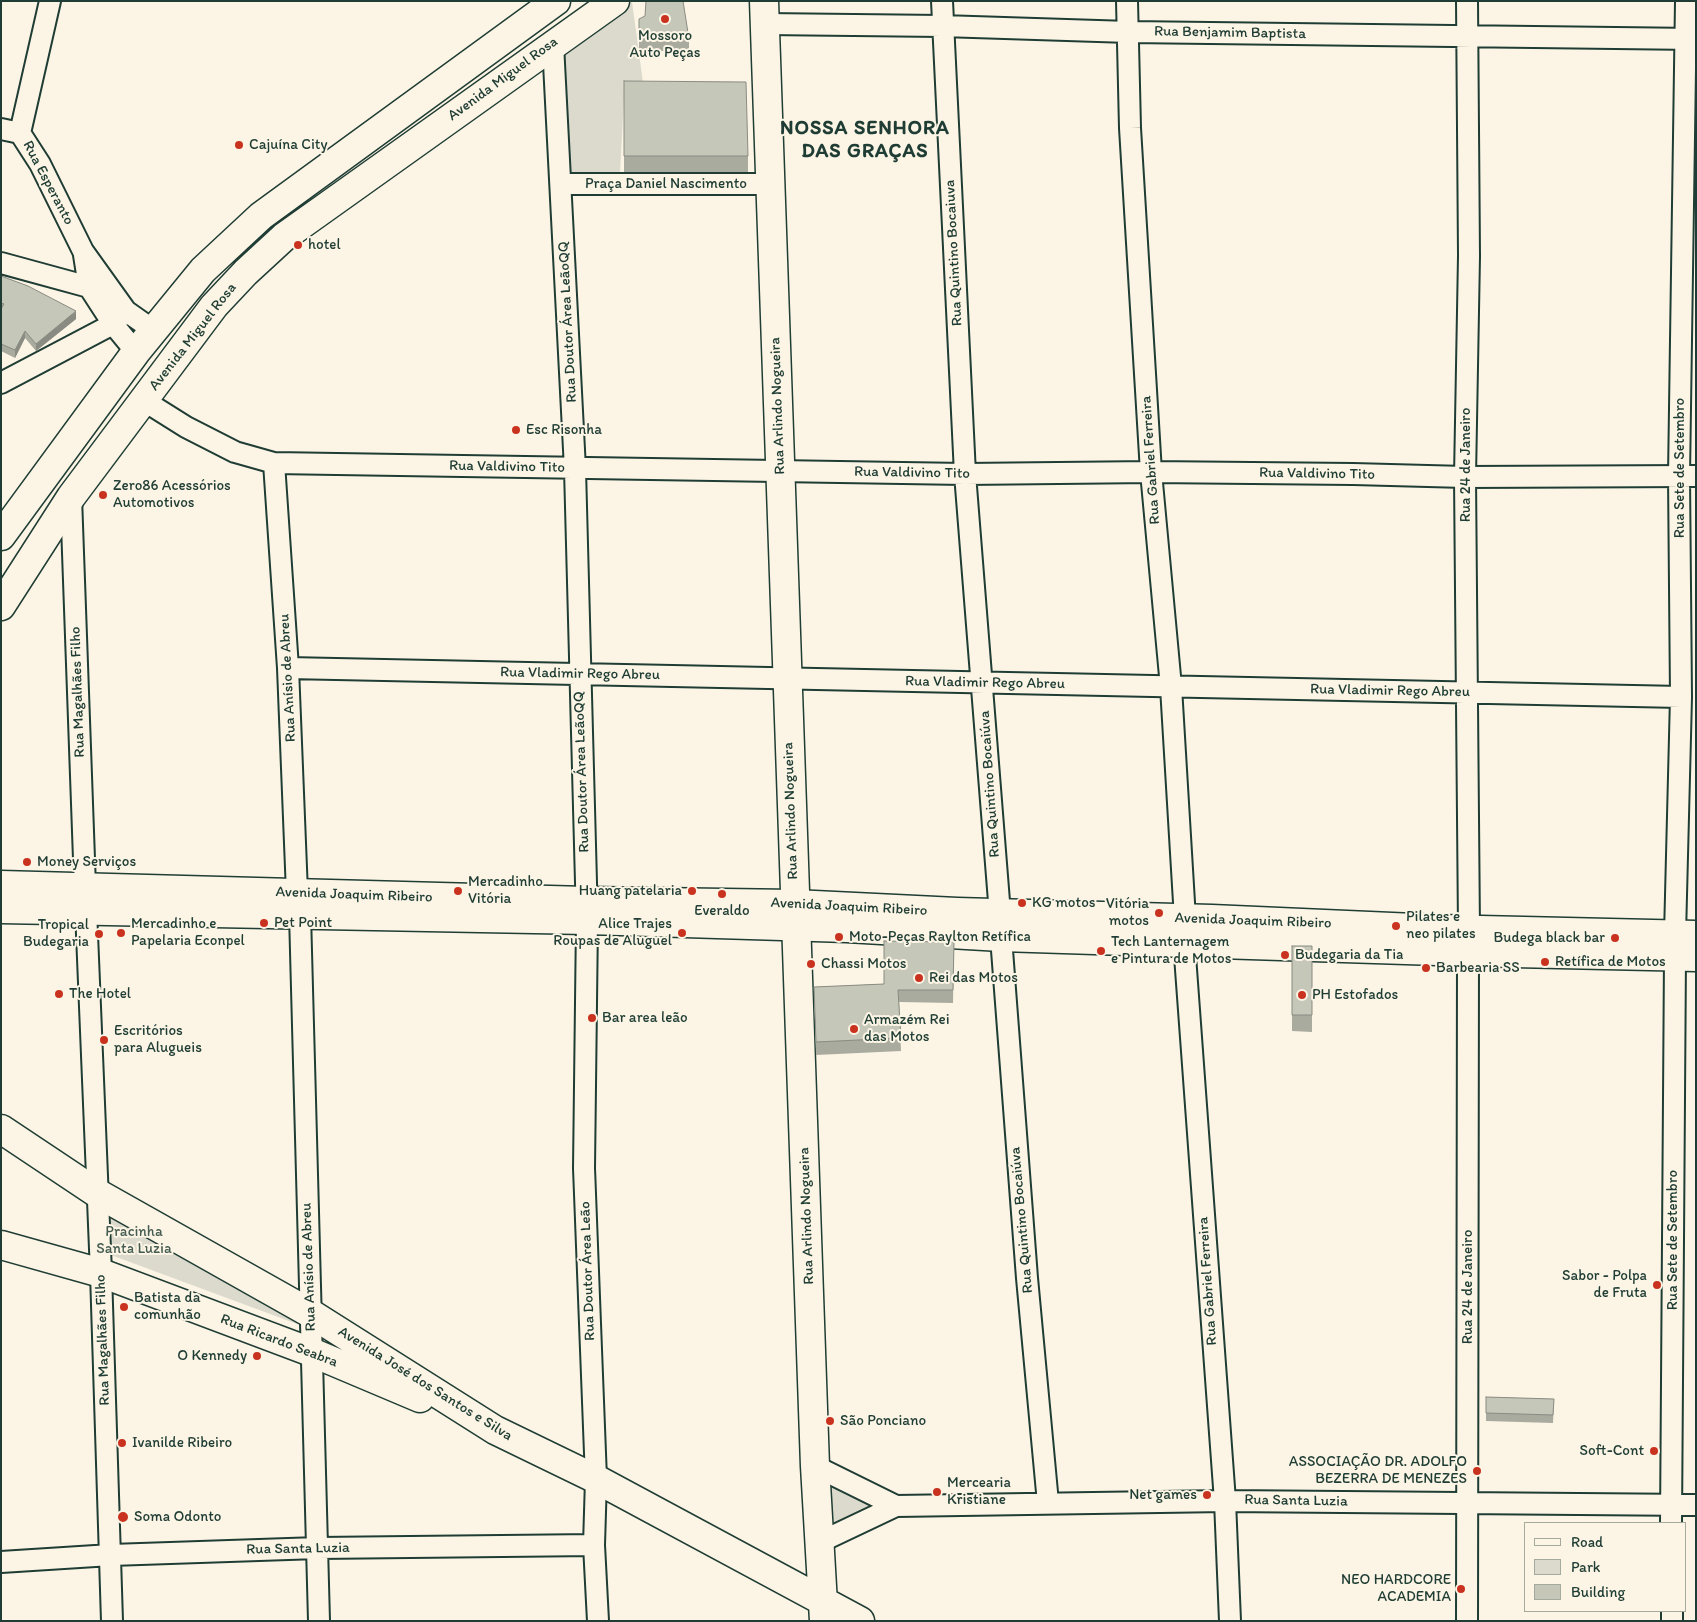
<!DOCTYPE html>
<meta charset="utf-8">
<style>
body{margin:0}
#map{position:relative;width:1697px;height:1622px;overflow:hidden;background:#fcf5e5;font-family:Itim,sans-serif}
canvas{display:block}
.frame{position:absolute;inset:0;border:2px solid #1f3d34;pointer-events:none}
.legend{position:absolute;left:1524px;top:1522px;width:162px;height:90px;box-sizing:border-box;background:#fcf5e5;border:1px solid #a4ab9e;margin:0;padding:6px 9px;list-style:none;font-size:15px;color:#1f3d34}
.legend li{display:flex;align-items:center;gap:10px;height:25px}
.legend b{width:25px;border:1px solid #a4ab9e}
</style>
<div id="map">
<canvas width="1697" height="1622"></canvas>
<div class="frame"></div>
<ul class="legend">
<li><b style="height:6px;background:#fcf5e5"></b>Road</li>
<li><b style="height:14px;background:#dcdacc"></b>Park</li>
<li><b style="height:14px;background:#c5c7b9"></b>Building</li>
</ul>
</div>
<script>
const context = document.querySelector('canvas').getContext('2d');
context.lineJoin = 'round';
function fill(path, color) {
  context.fillStyle = color;
  context.fill(path, 'evenodd');
}
function shape(rows) {
  const path = new Path2D();
  for (const r of rows) {
    path.moveTo(r[0], r[1]);
    for (let i = 2; i < r.length; i += 2) path.lineTo(r[i], r[i + 1]);
  }
  return path;
}
function trace(path, color, width, dash) {
  context.strokeStyle = color;
  context.lineWidth = width;
  context.lineCap = dash ? 'butt' : 'round';
  context.setLineDash(dash || []);
  context.stroke(path);
}
function drawText(font, color, halo, rows, align = 'center') {
  context.font = font + ' Itim,sans-serif';
  context.lineWidth = 4;
  context.setLineDash([]);
  context.textBaseline = 'middle';
  context.strokeStyle = halo;
  context.fillStyle = color;
  for (const [text, x, y, turn = 0] of rows) {
    context.save();
    context.translate(x, y);
    context.rotate((+turn || 0) * Math.PI / 180);
    context.textAlign = isNaN(turn) ? turn : align;
    if (halo) context.strokeText(text, 0, 0);
    context.fillText(text, 0, 0);
    context.restore();
  }
}
fill(shape([
 [632,2,645,97,624,98,620,173,568,174,564,50],
 [111,1204,299,1315,297,1324,111,1255],
 [831,1479,890,1495,832,1524]
]), '#dcdacc');
const street = shape([
 [942,1,965,474,1000,914],
 [1127,1,1130,128,1151,472,1171,687,1185,919],
 [1467,1,1469,256,1465,477,1469,930],
 [765,24,942,26,1129,32,1696,39],
 [553,44,575,469,587,920,584,1168,596,1479,594,1545,598,1621],
 [1,129,20,133,40,164,83,251,126,311,153,330],
 [20,133,50,1],
 [561,184,770,184],
 [84,255,89,287,113,324,136,352],
 [1,263,89,287],
 [1,383,113,324,126,311],
 [143,400,186,427,235,452,274,463,965,474,1151,472,1353,474,1465,477,1696,476],
 [274,463,288,668,297,893],
 [71,497,85,887],
 [288,668,1681,697],
 [86,910,101,1273,112,1621],
 [300,914,319,1621],
 [1675,935,1681,697,1679,476,1686,1],
 [1001,937,1027,1278,1048,1503],
 [1184,942,1225,1501,1230,1621],
 [815,1466,896,1506],
 [1671,1523,1675,956],
 [818,1543,896,1506,1225,1501,1696,1505],
 [1,1562,111,1555,318,1548,594,1545],
 [1672,1611,1672,1621],
 [1467,1621,1468,952]
]);
const secondary = shape([
 [764,1,815,1466,824,1621],
 [1,1129,97,1193,310,1313,495,1430,596,1479,860,1621],
 [1,1245,101,1273,311,1352,420,1398]
]);
const primary = shape([
 [1,536,136,352,203,270,261,216,556,1],
 [1,606,71,497,214,306,246,272,284,237,615,1],
 [1,885,586,901,794,904,957,912,1212,919,1437,929,1696,935],
 [1,909,587,920,847,928,1001,937,1468,952,1696,957]
]);
trace(street, '#1f3d34', 24);
trace(secondary, '#1f3d34', 31);
trace(primary, '#1f3d34', 31);
trace(street, '#fcf5e5', 20);
trace(secondary, '#fcf5e5', 28);
trace(primary, '#fcf5e5', 28);
fill(shape([
 [639,19,689,39,689,51,639,51],
 [624,81,748,156,748,172,624,172],
 [1,276,76,319,36,351,25,338,15,358,1,351],
 [954,942,953,1003,899,1002,901,1051,816,1055,814,987,884,984],
 [1292,946,1312,946,1312,1032,1292,1031],
 [1486,1397,1554,1399,1553,1423,1486,1421]
]), '#a9ab9f');
fill(shape([
 [76,311,76,319,36,351,36,344],
 [25,331,25,338,15,358,15,350]
]), '#8a8b82');
const building = shape([
 [646,1,683,1,689,39,639,38,639,19,645,16,646,1],
 [624,81,746,82,748,156,624,156,624,81],
 [1,276,28,286,76,311,36,344,25,331,15,350,1,344,1,309,4,304,1,303,1,276],
 [884,941,954,942,953,990,898,990,901,1038,816,1042,814,987,884,984,884,941],
 [1292,946,1312,946,1312,1015,1292,1015,1292,946],
 [1486,1397,1554,1399,1553,1415,1486,1413,1486,1397]
]);
fill(building, '#c5c7b9');
trace(building, '#8a8b82', 1);
for (const [x, y, r, color] of [
 [665,19,5,"#c8321e"],
 [239,145,5,"#c8321e"],
 [298,245,5,"#c8321e"],
 [516,430,5,"#c8321e"],
 [103,495,5,"#c8321e"],
 [27,862,5,"#c8321e"],
 [458,891,5,"#c8321e"],
 [692,891,5,"#c8321e"],
 [722,894,5,"#c8321e"],
 [1022,903,5,"#c8321e"],
 [1159,913,5,"#c8321e"],
 [264,923,5,"#c8321e"],
 [1396,926,5,"#c8321e"],
 [121,933,5,"#c8321e"],
 [682,933,5,"#c8321e"],
 [99,934,5,"#c8321e"],
 [839,937,5,"#c8321e"],
 [1615,938,5,"#c8321e"],
 [1101,951,5,"#c8321e"],
 [1285,955,5,"#c8321e"],
 [1545,962,5,"#c8321e"],
 [811,964,5,"#c8321e"],
 [1426,968,5,"#c8321e"],
 [919,978,5,"#c8321e"],
 [59,994,5,"#c8321e"],
 [1302,995,5,"#c8321e"],
 [592,1018,5,"#c8321e"],
 [854,1029,5,"#c8321e"],
 [104,1040,5,"#c8321e"],
 [1657,1285,5,"#c8321e"],
 [124,1307,5,"#c8321e"],
 [257,1356,5,"#c8321e"],
 [830,1421,5,"#c8321e"],
 [122,1443,5,"#c8321e"],
 [1654,1451,5,"#c8321e"],
 [1477,1471,5,"#c8321e"],
 [937,1492,5,"#c8321e"],
 [1207,1495,5,"#c8321e"],
 [123,1517,6,"#c8321e"],
 [1461,1589,5,"#c8321e"]
]) {
  const dot = new Path2D();
  dot.arc(x, y, r, 0, 2 * Math.PI);
  context.fillStyle = color;
  context.fill(dot);
  trace(dot, '#fcf5e5', 2);
}
drawText('15px', '#1f3d34', '#fcf5e5', [
 ["Rua Benjamim Baptista",1230,33,1],
 ["Avenida Miguel Rosa",503,79,-36],
 ["Rua Esperanto",48,183,62],
 ["Praça Daniel Nascimento",666,184],
 ["Rua Quintino Bocaiuva",954,253,-93],
 ["Rua Doutor Área LeãoQQ",568,322,-93],
 ["Avenida Miguel Rosa",193,337,-52],
 ["Rua Arlindo Nogueira",778,406,-92],
 ["Rua Gabriel Ferreira",1151,460,-94],
 ["Rua 24 de Janeiro",1466,465,-90],
 ["Rua Valdivino Tito",507,467,1],
 ["Rua Sete de Setembro",1680,468,-90],
 ["Rua Valdivino Tito",912,473,1],
 ["Rua Valdivino Tito",1317,474,1],
 ["Rua Vladimir Rego Abreu",580,674,1],
 ["Rua Anísio de Abreu",288,678,-93],
 ["Rua Vladimir Rego Abreu",985,683,1],
 ["Rua Vladimir Rego Abreu",1390,691,1],
 ["Rua Magalhães Filho",78,692,-92],
 ["Rua Doutor Área LeãoQQ",582,772,-92],
 ["Rua Quintino Bocaiúva",990,784,-94],
 ["Rua Arlindo Nogueira",791,811,-92],
 ["Avenida Joaquim Ribeiro",354,895,2],
 ["Avenida Joaquim Ribeiro",849,907,3],
 ["Avenida Joaquim Ribeiro",1253,921,2],
 ["Rua Arlindo Nogueira",807,1216,-92],
 ["Rua Quintino Bocaiúva",1022,1220,-95],
 ["Rua Sete de Setembro",1673,1240,-90],
 ["Rua Anísio de Abreu",309,1267,-92],
 ["Rua Doutor Área Leão",588,1271,-92],
 ["Rua Gabriel Ferreira",1208,1281,-94],
 ["Rua 24 de Janeiro",1468,1287,-90],
 ["Rua Magalhães Filho",103,1340,-92],
 ["Rua Ricardo Seabra",279,1341,21],
 ["Avenida José dos Santos e Silva",425,1384,32],
 ["Rua Santa Luzia",1296,1501,1],
 ["Rua Santa Luzia",298,1549,-1]
]);
drawText('15px', '#1f3d34', '#fcf5e5', [
 ["Mossoro",665,36,"center"],
 ["Auto Peças",665,53,"center"],
 ["Cajuína City",249,145],
 ["hotel",308,245],
 ["Esc Risonha",526,430],
 ["Zero86 Acessórios",113,486],
 ["Automotivos",113,503],
 ["Money Serviços",37,862],
 ["Mercadinho",468,882],
 ["Vitória",468,899],
 ["Huang patelaria",682,891,"right"],
 ["KG motos",1032,903],
 ["Vitória",1149,904,"right"],
 ["motos",1149,921,"right"],
 ["Everaldo",722,911,"center"],
 ["Pilates e",1406,917],
 ["neo pilates",1406,934],
 ["Pet Point",274,923],
 ["Mercadinho e",131,924],
 ["Papelaria Econpel",131,941],
 ["Alice Trajes",672,924,"right"],
 ["Roupas de Aluguel",672,941,"right"],
 ["Tropical",89,925,"right"],
 ["Budegaria",89,942,"right"],
 ["Moto-Peças Raylton Retífica",849,937],
 ["Budega black bar",1605,938,"right"],
 ["Tech Lanternagem",1111,942],
 ["e Pintura de Motos",1111,959],
 ["Budegaria da Tia",1295,955],
 ["Retífica de Motos",1555,962],
 ["Chassi Motos",821,964],
 ["Barbearia SS",1436,968],
 ["Rei das Motos",929,978],
 ["The Hotel",69,994],
 ["PH Estofados",1312,995],
 ["Bar area leão",602,1018],
 ["Armazém Rei",864,1020],
 ["das Motos",864,1037],
 ["Escritórios",114,1031],
 ["para Alugueis",114,1048],
 ["Sabor - Polpa",1647,1276,"right"],
 ["de Fruta",1647,1293,"right"],
 ["Batista da",134,1298],
 ["comunhão",134,1315],
 ["O Kennedy",247,1356,"right"],
 ["São Ponciano",840,1421],
 ["Ivanilde Ribeiro",132,1443],
 ["Soft-Cont",1644,1451,"right"],
 ["ASSOCIAÇÃO DR. ADOLFO",1467,1462,"right"],
 ["BEZERRA DE MENEZES",1467,1479,"right"],
 ["Mercearia",947,1483],
 ["Kristiane",947,1500],
 ["Net games",1197,1495,"right"],
 ["Soma Odonto",134,1517],
 ["NEO HARDCORE",1451,1580,"right"],
 ["ACADEMIA",1451,1597,"right"]
], 'left');
drawText('15px', '#455c52', '#fcf5e5', [
 ["Pracinha",134,1232],
 ["Santa Luzia",134,1249]
]);
context.letterSpacing = '1px';
drawText('bold 20px', '#1f3d34', '#fcf5e5', [
 ["NOSSA SENHORA",865,129],
 ["DAS GRAÇAS",865,152]
]);
context.letterSpacing = '0px';
</script>
